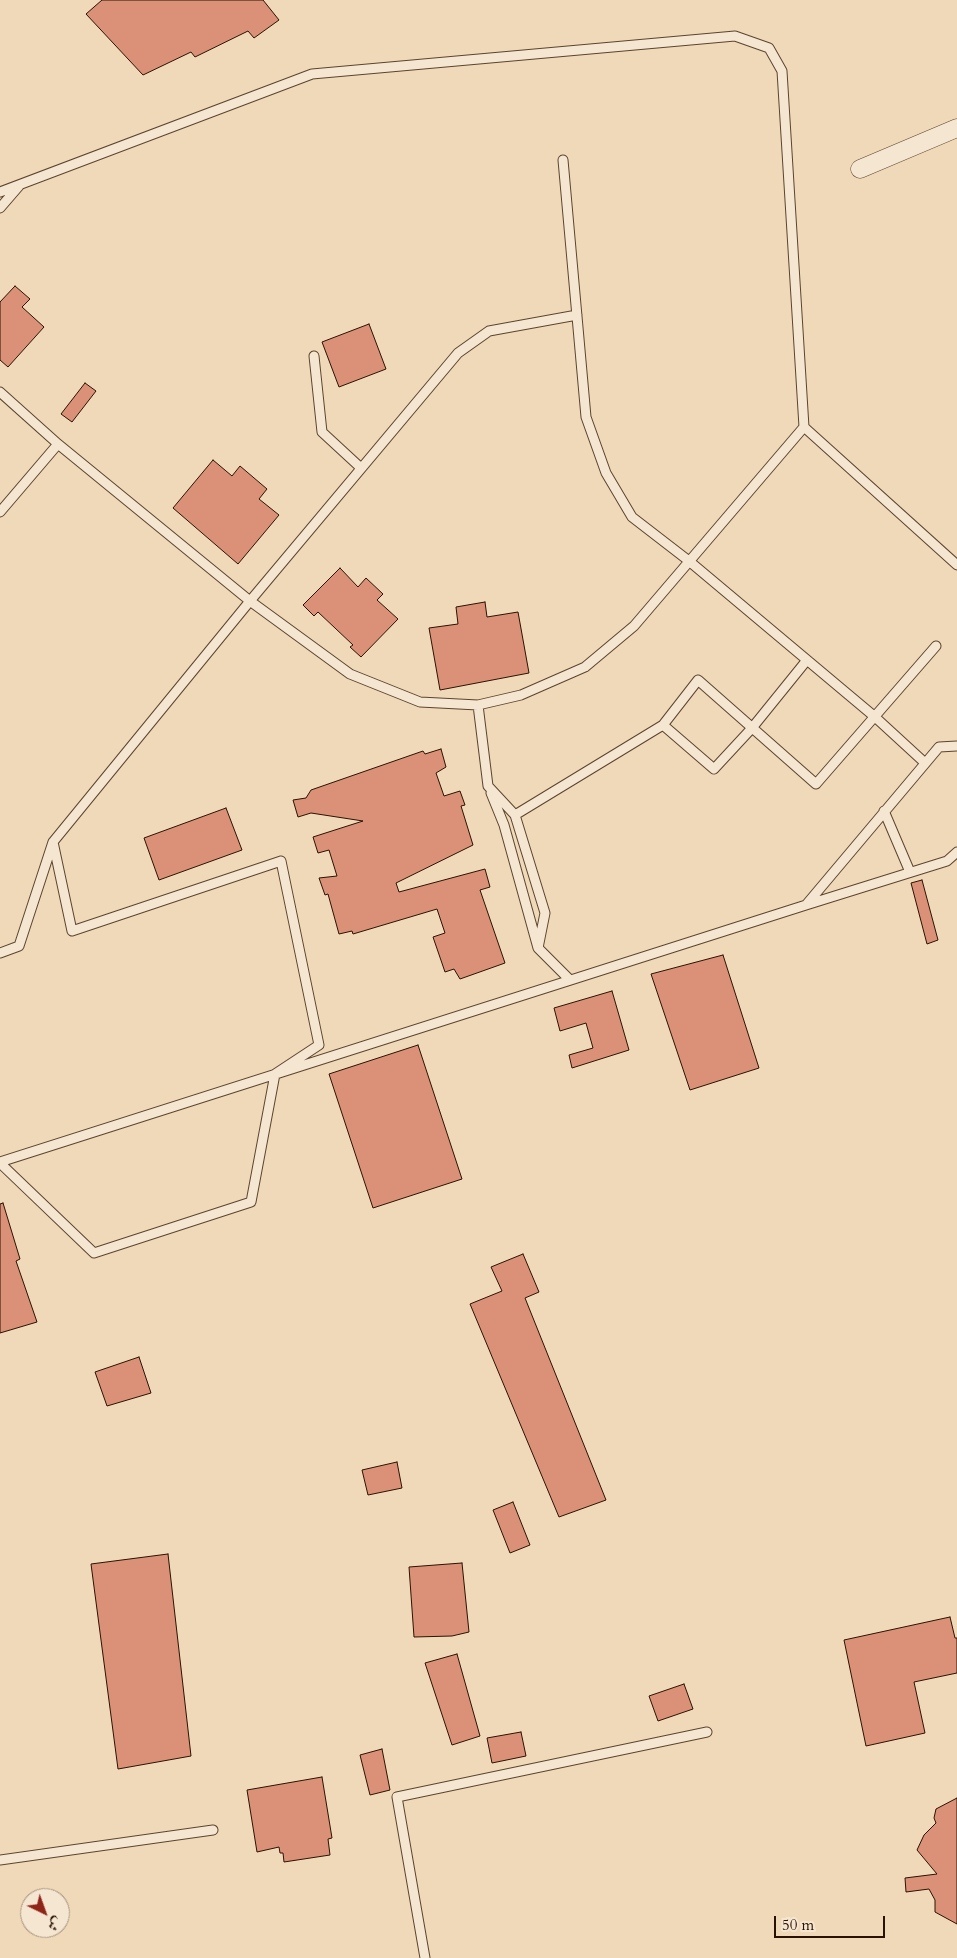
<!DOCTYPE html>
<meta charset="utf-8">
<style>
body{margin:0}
#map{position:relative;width:957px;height:1958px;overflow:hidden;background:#f0d9b8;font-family:Cardo,Amiri,serif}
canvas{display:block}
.north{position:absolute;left:20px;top:1888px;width:50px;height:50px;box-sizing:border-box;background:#f5e6d1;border:1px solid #a3917d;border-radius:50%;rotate:138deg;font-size:14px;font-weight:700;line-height:20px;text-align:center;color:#291200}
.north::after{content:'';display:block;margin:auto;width:18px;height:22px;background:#8f2418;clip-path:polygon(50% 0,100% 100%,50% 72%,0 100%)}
.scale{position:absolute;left:774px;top:1916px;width:111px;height:22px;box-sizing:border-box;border:2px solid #291200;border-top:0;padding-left:6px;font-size:15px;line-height:18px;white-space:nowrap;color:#291200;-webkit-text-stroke:4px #f5e6d1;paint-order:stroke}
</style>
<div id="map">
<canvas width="957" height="1958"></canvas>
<div class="north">ش</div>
<div class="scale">50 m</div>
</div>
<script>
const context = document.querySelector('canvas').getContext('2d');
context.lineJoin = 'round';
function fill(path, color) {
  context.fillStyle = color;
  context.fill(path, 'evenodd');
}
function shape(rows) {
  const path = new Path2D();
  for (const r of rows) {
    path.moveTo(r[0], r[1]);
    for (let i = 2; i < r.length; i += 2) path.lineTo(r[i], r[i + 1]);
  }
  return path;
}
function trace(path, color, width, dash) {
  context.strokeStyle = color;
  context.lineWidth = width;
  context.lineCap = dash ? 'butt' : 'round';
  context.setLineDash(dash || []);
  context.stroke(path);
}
const building = shape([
 [102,0,263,0,279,20,254,38,248,31,195,57,191,52,143,75,86,14,102,0],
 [15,286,30,299,22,307,44,327,8,367,0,360,0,302,15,286],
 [369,324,386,369,339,387,322,342,369,324],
 [85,383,96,391,72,422,61,414,85,383],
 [213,460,232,476,240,466,267,489,259,499,279,515,238,564,173,508,213,460],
 [340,568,358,587,366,578,383,594,377,600,398,619,361,657,350,647,353,645,318,612,314,616,303,605,340,568],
 [485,602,487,617,518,612,529,673,440,690,429,628,458,624,456,607,485,602],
 [441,749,446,767,436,773,444,796,460,791,465,805,461,806,473,845,396,883,399,892,485,869,490,887,480,890,505,963,460,979,454,969,445,972,433,937,445,933,437,909,353,934,352,931,339,934,328,894,325,895,319,878,337,876,329,850,318,853,313,837,363,821,311,813,298,817,293,800,306,798,311,790,423,751,425,754,441,749],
 [226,808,242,850,159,880,144,838,226,808],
 [922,880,938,940,927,944,911,883,922,880],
 [723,955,759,1068,690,1090,651,974,723,955],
 [612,991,629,1050,572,1068,569,1055,593,1048,586,1023,560,1031,554,1008,612,991],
 [418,1045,462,1179,373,1208,329,1074,418,1045],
 [3,1203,20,1259,16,1261,37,1322,0,1333,0,1204,3,1203],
 [523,1254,539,1292,525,1298,606,1500,559,1517,470,1304,502,1291,491,1267,523,1254],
 [139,1357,151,1393,107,1406,95,1372,139,1357],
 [397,1462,402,1488,368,1495,362,1470,397,1462],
 [513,1502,530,1545,510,1553,493,1510,513,1502],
 [168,1554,191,1756,118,1769,91,1564,168,1554],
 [462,1563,469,1632,452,1636,414,1637,409,1567,462,1563],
 [950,1617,955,1638,957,1638,957,1673,914,1682,925,1733,866,1746,844,1640,950,1617],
 [457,1654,480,1736,452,1745,425,1663,457,1654],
 [684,1684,693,1709,658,1721,649,1696,684,1684],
 [521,1732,526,1756,492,1763,487,1738,521,1732],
 [382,1749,390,1790,370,1795,360,1755,382,1749],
 [322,1777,332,1838,328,1839,330,1855,284,1862,283,1853,280,1853,279,1847,257,1852,247,1790,322,1777],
 [957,1798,957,1924,935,1912,935,1900,929,1889,906,1892,905,1878,937,1874,917,1850,924,1835,936,1823,934,1818,936,1809,957,1798]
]);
fill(building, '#db9178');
trace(building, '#291200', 1);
const service = shape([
 [563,160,586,417,606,473,632,517,689,561,875,717,924,762],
 [0,192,312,74,735,36,769,48,782,71,804,427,634,626,585,667,521,695,478,705,420,702,350,674,250,601,58,444,0,392],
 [0,208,19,186],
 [314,356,322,432,361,468],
 [804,427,957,565],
 [0,512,58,444],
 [478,705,488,786,515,815,545,913,538,948],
 [663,725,714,769,752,728,807,660],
 [491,793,504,825,538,948,570,980],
 [884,811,910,872],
 [515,815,663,725,698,680,816,784,936,646],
 [806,905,947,861,957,852],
 [0,953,19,946,53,842,250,601,458,353,489,331,577,315],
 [0,1162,806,905,939,747,957,746],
 [0,1163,94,1253,251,1202,275,1074,319,1045,281,861,72,931,53,842],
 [0,1860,213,1830],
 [425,1958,397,1797,707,1732]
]);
const minor = shape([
 [860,169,957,128]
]);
trace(service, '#5b442e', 11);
trace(minor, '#5b442e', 19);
trace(service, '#f5e6d1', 9);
trace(minor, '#f5e6d1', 18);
</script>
